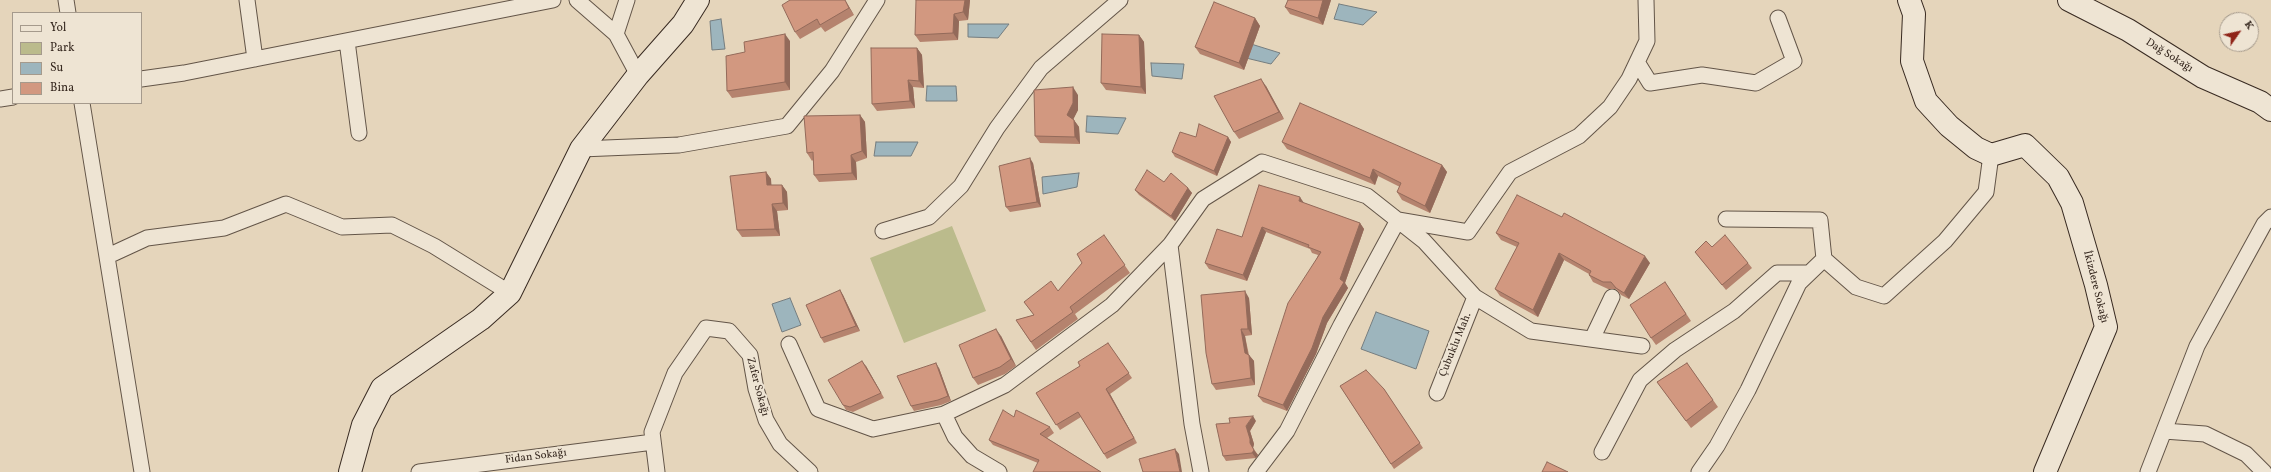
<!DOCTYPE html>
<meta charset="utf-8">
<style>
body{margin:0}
#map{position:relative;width:2271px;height:472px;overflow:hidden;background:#e5d5bb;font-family:Vollkorn,serif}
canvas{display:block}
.legend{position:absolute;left:12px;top:12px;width:130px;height:92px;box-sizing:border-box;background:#eee4d3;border:1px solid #a59a8c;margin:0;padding:5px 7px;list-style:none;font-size:12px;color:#382a21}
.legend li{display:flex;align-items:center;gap:8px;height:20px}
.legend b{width:20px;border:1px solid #a59a8c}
.north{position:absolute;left:2219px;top:12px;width:40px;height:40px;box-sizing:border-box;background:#eee4d3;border:1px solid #a59a8c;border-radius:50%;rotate:56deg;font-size:11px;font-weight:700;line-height:16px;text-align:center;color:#382a21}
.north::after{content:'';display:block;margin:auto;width:14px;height:18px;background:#8f2418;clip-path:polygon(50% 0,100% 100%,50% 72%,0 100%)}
</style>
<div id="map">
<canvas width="2271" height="472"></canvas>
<ul class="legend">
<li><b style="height:5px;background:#eee4d3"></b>Yol</li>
<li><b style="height:11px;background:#bbbb8c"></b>Park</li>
<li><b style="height:11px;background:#9db5bd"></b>Su</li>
<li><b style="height:11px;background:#d29880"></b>Bina</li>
</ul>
<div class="north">K</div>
</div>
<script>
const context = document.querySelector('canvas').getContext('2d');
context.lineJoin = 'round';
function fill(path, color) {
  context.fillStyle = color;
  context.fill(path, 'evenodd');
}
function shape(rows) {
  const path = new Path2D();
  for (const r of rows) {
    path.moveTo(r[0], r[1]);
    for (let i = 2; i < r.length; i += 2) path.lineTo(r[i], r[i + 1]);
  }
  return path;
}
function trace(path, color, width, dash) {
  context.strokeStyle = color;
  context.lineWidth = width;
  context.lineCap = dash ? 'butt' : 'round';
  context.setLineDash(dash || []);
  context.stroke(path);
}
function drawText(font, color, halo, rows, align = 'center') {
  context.font = font + ' Vollkorn,serif';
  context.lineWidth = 4;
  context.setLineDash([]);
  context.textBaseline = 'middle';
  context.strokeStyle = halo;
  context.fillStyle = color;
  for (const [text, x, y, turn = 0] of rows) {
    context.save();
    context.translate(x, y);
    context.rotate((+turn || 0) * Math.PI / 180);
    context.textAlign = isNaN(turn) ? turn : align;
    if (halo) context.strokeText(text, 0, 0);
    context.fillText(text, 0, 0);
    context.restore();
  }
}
fill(shape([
 [952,226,986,311,904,343,870,258]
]), '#bbbb8c');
const water = shape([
 [1339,4,1377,12,1363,25,1334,19,1339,4],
 [721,19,725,49,712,50,710,21,721,19],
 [968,24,1009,24,998,38,968,37,968,24],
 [1251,44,1280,53,1271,64,1246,58,1251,44],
 [1151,63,1184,64,1182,79,1152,76,1151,63],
 [927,86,956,86,957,101,926,101,927,86],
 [1087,116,1126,118,1118,134,1086,132,1087,116],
 [876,142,918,142,911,156,874,156,876,142],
 [1079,173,1077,187,1043,194,1042,177,1079,173],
 [790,298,801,325,782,332,772,304,790,298],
 [1376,312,1429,331,1416,369,1361,349,1376,312]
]);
fill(water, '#9db5bd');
trace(water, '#757d7f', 1);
const street = shape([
 [66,0,68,13],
 [247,0,255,59],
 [577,0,616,34,638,75],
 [616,34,627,0],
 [347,41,359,133],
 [1637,62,1650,83,1702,75,1756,83,1794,61,1778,18],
 [141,79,184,73,553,0],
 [0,99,13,97],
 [82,103,142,472],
 [581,149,679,145,787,126,832,71,877,0],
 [1726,219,1820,220,1824,259],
 [883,231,929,217,961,186,997,128,1041,68,1120,0],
 [1170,245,1192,424,1201,472],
 [108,256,147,238,224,228,286,204,342,227,392,225,434,246,510,293],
 [1592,339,1612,297],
 [789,344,818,409,873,429,944,414,1005,385,1112,305,1170,245,1203,199,1262,162,1367,196,1424,241,1475,297,1531,331,1642,346],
 [1437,393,1475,297],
 [944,414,955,437,972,456,999,472],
 [2164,431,2205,434,2246,454,2264,472],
 [1602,452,1640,380,1675,350,1734,311,1777,273,1809,273],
 [419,472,653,442],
 [657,472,652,432,675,373,706,328,729,331,750,355,756,389,766,420,780,444,810,472],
 [1256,472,1287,431,1341,325,1398,220,1468,232,1510,172,1579,136,1610,107,1629,79,1647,41,1646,0],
 [1699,472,1717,446,1748,390,1799,283,1824,259,1856,287,1884,296,1945,241,1986,192,1991,155],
 [2148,472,2197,346,2264,224,2271,217]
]);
const secondary = shape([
 [1909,0,1914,14,1912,61,1926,101,1949,126,1976,148,1991,155,2025,145,2058,177,2072,203,2096,285,2106,327,2045,472],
 [2069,0,2128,30,2203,77,2260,102,2271,110],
 [350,472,363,425,382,388,481,319,510,293,581,149,638,75,683,24,698,0]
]);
trace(street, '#635548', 17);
trace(secondary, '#382a21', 24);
trace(street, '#eee4d3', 15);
trace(secondary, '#eee4d3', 22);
fill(shape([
 [845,0,854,15,825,32,821,27,800,39,795,32],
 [965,0,970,0,968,20,959,21,958,40,920,42,915,35],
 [1331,0,1323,25,1290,14,1285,7],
 [1255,18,1260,26,1244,70,1200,54,1195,47],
 [1139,35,1144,42,1146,94,1106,90,1101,83],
 [790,41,790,90,732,98,727,91,745,52],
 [917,48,922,55,924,88,913,87,915,108,877,111,872,104],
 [1266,86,1284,119,1239,139,1234,132],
 [1078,95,1078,110,1073,119,1079,127,1080,144,1040,143,1035,136],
 [860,115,865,122,867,158,856,162,857,180,819,182,814,175,813,160,812,161,807,153],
 [1228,137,1231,142,1217,176,1175,157,1172,152],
 [1282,142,1442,165,1447,172,1430,213,1402,200,1397,192,1400,187,1378,176,1375,185,1287,149],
 [1033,163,1041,207,1010,212,1006,207],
 [766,172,771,179,771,185,782,185,787,192,788,210,777,211,780,236,742,237,737,230],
 [1164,182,1188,188,1192,193,1175,221,1139,195,1135,190],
 [1304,203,1360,223,1364,229,1345,283,1348,288,1327,323,1316,354,1287,411,1263,402,1258,396,1318,255,1312,253,1310,249,1266,232,1247,281,1209,269,1205,263,1242,237],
 [1496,233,1650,263,1629,299,1621,295,1616,289,1608,289,1593,282,1589,275,1589,274,1564,260,1538,317,1500,296,1495,289,1517,247,1501,240],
 [1104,235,1130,273,1075,314,1078,319,1036,350,1016,320,1034,315,1024,302,1058,291,1082,263],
 [1695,252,1748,263,1752,268,1726,290],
 [1665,282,1691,321,1656,345,1651,338],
 [840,290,843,295,860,331,824,343,821,338],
 [1249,298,1252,335,1245,336,1249,355,1254,361,1255,385,1216,390,1212,384],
 [1001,336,1016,366,1005,374,978,385,973,378],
 [1108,343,1132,378,1110,394,1137,443,1107,459,1081,417,1060,430,1036,393,1080,366],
 [1687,363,1718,407,1691,428,1657,382],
 [866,366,884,398,853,412,846,410,843,405],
 [939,368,951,401,941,405,914,411,911,406],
 [1340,386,1384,389,1423,448,1394,469],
 [1014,417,1050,427,1054,433,1047,438,1101,472,1038,463,993,445,989,440],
 [1256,421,1250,431,1254,444,1253,448,1258,455,1256,458,1226,461,1223,456]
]), '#b5836e');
fill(shape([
 [845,0,854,15,849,8],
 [965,0,970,0,968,20,963,12],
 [1323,0,1331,0,1323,25,1318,18],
 [954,14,959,21,958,40,953,33],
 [1255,18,1260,26,1244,70,1239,63],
 [785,34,790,41,790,90,785,82],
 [1139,35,1144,42,1146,94,1141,87],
 [917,48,922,55,924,88,919,81],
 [1261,79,1266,86,1284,119,1279,112],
 [908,80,913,87,915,108,910,101],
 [1073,87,1078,95,1078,110,1072,122,1067,115],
 [860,115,865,122,867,158,862,151],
 [1074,120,1079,127,1080,144,1075,137],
 [1228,137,1231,142,1217,176,1214,171],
 [851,155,856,162,857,180,852,173],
 [1030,158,1033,163,1041,207,1037,202],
 [1442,165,1447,172,1430,213,1425,206],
 [1373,169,1378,176,1375,185,1370,178],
 [766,172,771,179,772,192,767,185],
 [782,185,787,192,788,210,783,203],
 [1188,188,1192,193,1175,221,1171,216],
 [1300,197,1304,203,1299,201],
 [772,204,777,211,780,236,775,229],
 [1360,223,1364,229,1345,283,1348,288,1327,323,1316,354,1287,411,1283,405,1340,279],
 [1262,227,1266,232,1247,281,1243,275],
 [1559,253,1564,260,1538,317,1533,310],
 [1645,256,1650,263,1629,299,1624,293],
 [840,290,843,295,860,331,856,326],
 [1245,291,1249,298,1252,335,1248,329],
 [996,329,1001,336,1016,366,1011,359],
 [1241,329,1245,336,1249,360,1245,353],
 [1249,355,1254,361,1255,385,1251,378],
 [862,361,866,366,884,398,881,393],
 [936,363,939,368,951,401,948,396],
 [1106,389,1110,394,1137,443,1134,438],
 [1253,416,1256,421,1250,431,1254,444,1253,448,1250,443,1246,426],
 [1175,449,1179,454,1182,472,1180,472],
 [1254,450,1258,455,1256,458,1252,453]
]), '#936a5a');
const building = shape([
 [790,0,845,0,849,8,820,25,817,19,795,32,782,5,790,0],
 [916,0,965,0,963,12,954,14,953,33,915,35,916,0],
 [1288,0,1323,0,1318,18,1285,7,1288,0],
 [1214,2,1255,18,1239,63,1195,47,1214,2],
 [785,34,785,82,727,91,726,56,745,52,744,42,785,34],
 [1102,34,1139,35,1141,87,1101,83,1102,34],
 [871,48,917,48,919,81,908,80,910,101,872,104,871,48],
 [1261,79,1279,112,1234,132,1214,96,1261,79],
 [1073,87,1073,103,1067,115,1074,120,1075,137,1035,136,1034,90,1073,87],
 [1300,103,1442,165,1425,206,1397,192,1401,183,1373,169,1370,178,1282,142,1300,103],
 [860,115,862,151,851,155,852,173,814,175,813,152,807,153,804,116,860,115],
 [1199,124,1228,137,1214,171,1172,152,1180,132,1196,137,1199,124],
 [1030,158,1037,202,1006,207,999,166,1030,158],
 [1147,170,1164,182,1171,173,1188,188,1171,216,1135,190,1147,170],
 [766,172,767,185,782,185,783,203,772,204,775,229,737,230,730,176,766,172],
 [1259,185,1300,197,1299,201,1360,223,1340,279,1344,282,1323,317,1312,348,1283,405,1258,396,1288,303,1321,252,1308,247,1309,245,1262,227,1243,275,1205,263,1217,229,1242,237,1259,185],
 [1517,195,1562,217,1564,213,1645,256,1624,293,1616,288,1611,282,1603,282,1589,275,1591,271,1559,253,1533,310,1495,289,1519,243,1496,233,1517,195],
 [1104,235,1125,265,1070,307,1073,312,1031,342,1016,320,1034,315,1024,302,1051,281,1058,291,1082,263,1077,254,1104,235],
 [1725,235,1748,263,1722,285,1695,252,1706,241,1712,247,1725,235],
 [1665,282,1686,314,1651,338,1630,305,1665,282],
 [840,290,856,326,821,338,806,305,840,290],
 [1245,291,1248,329,1241,329,1245,353,1249,355,1251,378,1212,384,1206,353,1201,295,1245,291],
 [996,329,1011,359,1000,367,973,378,959,345,996,329],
 [1108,343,1129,373,1106,389,1134,438,1104,454,1078,412,1056,425,1036,393,1080,366,1078,362,1108,343],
 [862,361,881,393,850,407,843,405,828,380,862,361],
 [936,363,948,396,938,400,911,406,897,376,936,363],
 [1687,363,1713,400,1686,421,1657,382,1687,363],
 [1366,370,1384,389,1420,443,1391,464,1340,386,1366,370],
 [1003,410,1014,417,1016,410,1050,427,1040,434,1101,472,1033,472,1039,460,989,440,1003,410],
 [1253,416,1246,426,1250,439,1250,443,1254,450,1252,453,1223,456,1216,424,1230,423,1229,418,1253,416],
 [1175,449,1180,472,1143,472,1139,459,1175,449],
 [1547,462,1568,472,1542,472,1547,462]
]);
fill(building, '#d29880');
trace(building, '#936a5a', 1);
drawText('11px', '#382a21', '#eee4d3', [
 ["Dağ Sokağı",2169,56,32],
 ["İkizdere Sokağı",2095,287,76],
 ["Çubuklu Mah.",1456,345,-68],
 ["Zafer Sokağı",757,387,75],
 ["Fidan Sokağı",536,457,-7]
]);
</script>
